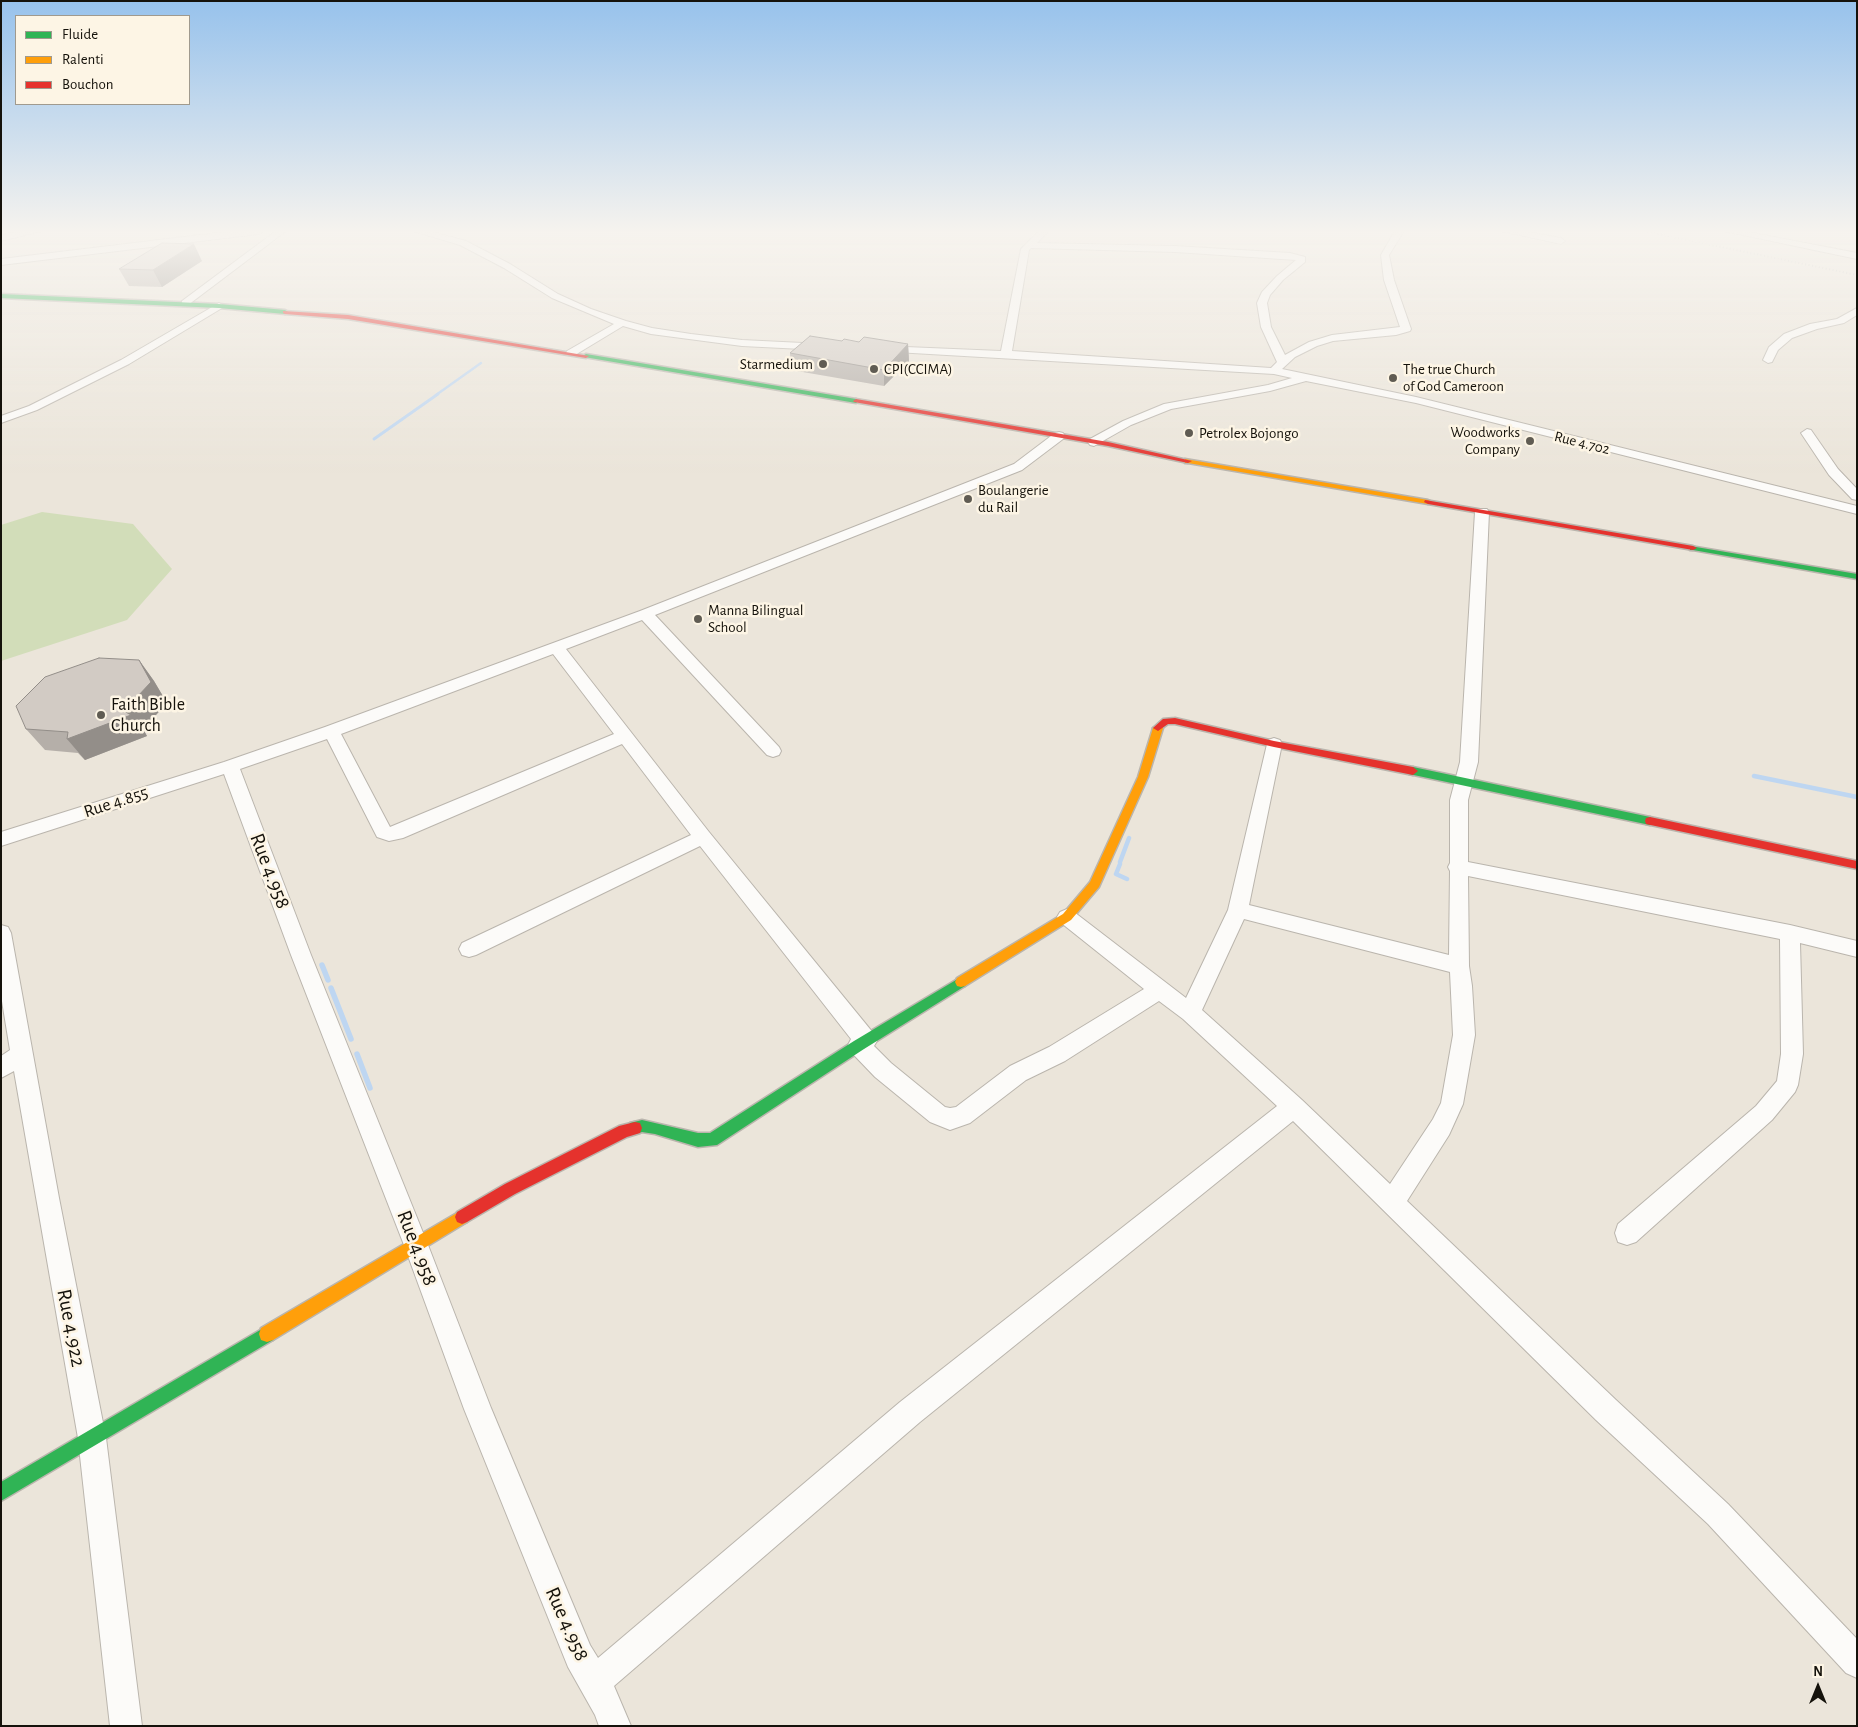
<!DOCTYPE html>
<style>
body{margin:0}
#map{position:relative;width:1858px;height:1727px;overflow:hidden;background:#ebe5da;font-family:"Alegreya Sans",sans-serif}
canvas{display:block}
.frame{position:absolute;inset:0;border:2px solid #15120b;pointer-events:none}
.legend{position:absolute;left:15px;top:15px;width:175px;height:90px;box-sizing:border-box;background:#fdf5e5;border:1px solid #a09a8e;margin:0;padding:6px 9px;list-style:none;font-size:15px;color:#15120b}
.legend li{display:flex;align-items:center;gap:10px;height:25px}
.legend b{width:25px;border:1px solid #a09a8e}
.north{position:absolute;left:1793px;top:1662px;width:50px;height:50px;-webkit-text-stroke:4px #fdf5e5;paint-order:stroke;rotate:0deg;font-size:14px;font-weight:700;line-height:20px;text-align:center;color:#15120b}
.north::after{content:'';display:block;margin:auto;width:18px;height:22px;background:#15120b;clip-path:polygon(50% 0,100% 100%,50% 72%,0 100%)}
</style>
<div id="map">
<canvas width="1858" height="1727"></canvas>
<div class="frame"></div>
<ul class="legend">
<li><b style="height:6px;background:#30b455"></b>Fluide</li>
<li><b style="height:6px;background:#ff9f0a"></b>Ralenti</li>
<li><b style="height:6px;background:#e5322d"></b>Bouchon</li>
</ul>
<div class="north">N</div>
</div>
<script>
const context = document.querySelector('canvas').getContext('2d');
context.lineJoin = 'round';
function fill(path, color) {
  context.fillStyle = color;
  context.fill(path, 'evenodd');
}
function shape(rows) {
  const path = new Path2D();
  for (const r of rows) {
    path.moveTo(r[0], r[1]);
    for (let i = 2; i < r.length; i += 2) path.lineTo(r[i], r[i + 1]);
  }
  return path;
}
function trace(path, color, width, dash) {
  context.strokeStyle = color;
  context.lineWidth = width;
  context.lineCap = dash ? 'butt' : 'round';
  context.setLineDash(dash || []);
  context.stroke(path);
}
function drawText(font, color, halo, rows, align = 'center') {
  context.font = font + ' "Alegreya Sans",sans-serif';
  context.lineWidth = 5;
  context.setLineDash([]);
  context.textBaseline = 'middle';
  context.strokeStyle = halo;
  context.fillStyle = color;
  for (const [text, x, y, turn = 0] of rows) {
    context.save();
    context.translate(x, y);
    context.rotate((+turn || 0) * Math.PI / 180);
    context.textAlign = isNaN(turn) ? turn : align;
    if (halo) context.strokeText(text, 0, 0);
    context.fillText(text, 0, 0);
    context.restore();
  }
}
fill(shape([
 [42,512,133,524,172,569,127,620,1,661,1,525]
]), '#d2ddb9');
trace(shape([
 [436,395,481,363]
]), '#bed6f1', 2.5);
trace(shape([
 [374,439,438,394]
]), '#bed6f1', 3);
trace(shape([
 [1754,776,1857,797],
 [1120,862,1129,838],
 [1120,864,1116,874,1127,879]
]), '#bed6f1', 4.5);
trace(shape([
 [322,965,328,980],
 [331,988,351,1039],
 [357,1054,370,1088]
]), '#bed6f1', 5.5);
const street = shape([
 [22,231,42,231,1,241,1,235,22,231],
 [234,231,263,231,259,234,1,265,1,259,234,231],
 [276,231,286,231,188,305,182,305,182,301,276,231],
 [413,231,429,231,466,241,510,264,558,294,591,309,626,321,652,328,691,334,742,340,823,344,828,347,823,350,742,346,651,334,623,326,575,355,567,355,566,353,567,351,614,324,552,298,504,268,460,245,413,231],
 [1039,231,1048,231,1037,243,1175,246,1290,253,1305,257,1305,262,1283,280,1270,295,1267,303,1271,327,1285,355,1309,342,1332,335,1400,327,1384,280,1381,255,1395,231,1404,231,1389,255,1394,280,1411,329,1410,331,1396,335,1333,341,1317,346,1295,357,1282,369,1416,397,1857,506,1857,514,1416,403,1306,381,1270,391,1171,409,1131,425,1094,446,1090,445,1088,442,1090,439,1123,421,1164,404,1268,385,1292,378,1274,374,878,351,877,349,882,346,1001,351,1021,249,1039,231],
 [1031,248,1175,252,1296,260,1277,276,1262,292,1257,303,1261,327,1277,362,1271,368,1012,351,1029,250,1031,248],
 [1501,231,1522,231,1561,238,1565,241,1561,244,1501,231],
 [1724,231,1743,231,1857,253,1857,259,1724,231],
 [219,303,224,306,222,308,129,364,37,410,1,423,1,416,29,406,121,360,219,303],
 [1857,308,1857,315,1844,323,1817,329,1792,338,1778,350,1772,362,1768,363,1763,360,1769,347,1784,334,1810,324,1837,319,1857,308],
 [1807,429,1811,430,1838,469,1857,489,1857,500,1852,499,1829,475,1801,433,1807,429],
 [1059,432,1063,433,1065,436,1063,439,1022,470,655,615,779,747,781,751,779,755,773,757,767,755,642,620,566,649,709,832,874,1034,877,1041,874,1046,891,1063,945,1107,950,1108,956,1107,1010,1066,1049,1047,1144,989,1060,922,1057,917,1060,912,1067,909,1074,912,1186,998,1228,910,1268,740,1274,738,1280,740,1282,744,1249,905,1449,955,1450,871,1448,867,1450,863,1450,800,1460,762,1475,512,1477,509,1487,509,1489,512,1478,762,1468,800,1468,862,1790,925,1857,941,1857,957,1800,943,1803,1054,1798,1085,1795,1092,1772,1120,1636,1242,1627,1245,1618,1242,1615,1233,1618,1224,1756,1106,1777,1081,1781,1054,1780,939,1468,876,1469,966,1472,986,1475,1035,1463,1104,1449,1135,1407,1201,1616,1400,1728,1504,1857,1639,1857,1678,1846,1673,1708,1524,1596,1420,1293,1121,920,1422,614,1686,631,1726,599,1726,595,1715,568,1667,464,1409,404,1245,291,955,224,774,1,846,1,832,224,762,325,727,640,611,1014,464,1055,433,1059,432],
 [553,654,614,734,390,827,341,734,553,654],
 [327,739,377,837,389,841,403,838,622,744,691,835,462,943,459,949,462,955,469,957,476,955,700,846,851,1039,848,1045,851,1052,875,1077,930,1122,950,1130,970,1123,1026,1080,1065,1061,1159,1001,1183,1019,1277,1106,900,1402,598,1658,590,1645,491,1408,428,1245,311,955,240,769,327,739],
 [1244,919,1450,972,1453,1035,1441,1103,1433,1119,1390,1184,1302,1100,1202,1010,1244,919],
 [1,925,8,927,11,933,59,1198,106,1438,142,1726,110,1726,78,1438,14,1071,1,1078,1,1056,10,1050,1,995,1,925]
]);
const fast = shape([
 [1,294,219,304,285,310,288,312,285,314,219,308,1,298,1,294],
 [586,354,856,399,859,401,856,403,584,357,583,356,586,354],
 [1690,546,1857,574,1857,579,1693,550,1690,550,1690,546],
 [1413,767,1650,817,1655,821,1650,825,1409,774,1408,771,1413,767],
 [961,977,965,978,967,982,965,986,864,1049,717,1145,698,1147,655,1134,642,1132,635,1134,630,1133,628,1128,630,1123,642,1120,698,1133,710,1133,854,1041,961,977],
 [267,1326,273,1328,275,1334,273,1340,1,1501,1,1482,267,1326]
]);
const slow = shape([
 [1185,459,1428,500,1432,502,1428,504,1188,463,1185,463,1185,459],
 [1158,725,1163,728,1148,777,1099,887,1071,920,965,986,961,987,957,986,955,982,957,978,1063,914,1090,882,1138,777,1153,728,1158,725],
 [462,1210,467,1212,469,1217,467,1222,273,1340,267,1342,261,1340,259,1334,261,1328,462,1210]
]);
const jam = shape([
 [283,311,348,315,589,356,586,358,348,319,285,314,283,313,283,311],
 [856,399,1108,442,1192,461,1188,463,1108,446,854,402,853,401,856,399],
 [1425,500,1693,546,1697,548,1693,550,1428,504,1424,502,1425,500],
 [1175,718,1274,741,1413,767,1418,771,1413,775,1274,747,1175,724,1168,724,1158,731,1153,728,1163,719,1175,718],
 [1650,817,1857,861,1857,869,1646,824,1645,821,1646,818,1650,817],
 [635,1122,640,1123,642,1128,640,1133,627,1137,515,1194,467,1222,462,1224,457,1222,455,1217,457,1212,505,1184,619,1126,635,1122]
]);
trace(street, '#bab5ad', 2);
trace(fast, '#bab5ad', 3);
trace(slow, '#bab5ad', 3);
trace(jam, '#bab5ad', 3);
fill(street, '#fcfbf9');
fill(fast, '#30b455');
fill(slow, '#ff9f0a');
fill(jam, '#e5322d');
trace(shape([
 [1644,231,1857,275]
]), '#c8c6c3', 2, [1, 2.5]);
fill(shape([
 [202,261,162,287,129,286,119,269],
 [842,341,908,344,909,361,884,386,791,370,790,353],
 [139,660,154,681,167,703,143,729,147,736,85,760,78,753,45,750,26,729]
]), '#b5afa9');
fill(shape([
 [194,244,202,261,162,287,153,270],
 [908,344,909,361,884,386,884,370],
 [139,660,154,681,167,703,143,729,147,736,85,760,67,739]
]), '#938e89');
const building = shape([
 [162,243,194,244,153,270,119,269,162,243],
 [810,336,842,341,844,339,859,342,864,337,908,344,884,370,790,353,810,336],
 [99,658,139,660,151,682,124,711,131,715,67,739,68,732,26,729,16,706,45,677,99,658]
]);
fill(building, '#d2cbc4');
trace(building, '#938e89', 1);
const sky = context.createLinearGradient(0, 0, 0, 473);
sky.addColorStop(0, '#97c2ec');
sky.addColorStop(0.49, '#f6f3ee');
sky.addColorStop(1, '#f6f3ee00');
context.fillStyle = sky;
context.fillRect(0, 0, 1858, 473);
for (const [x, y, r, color] of [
 [823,364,5,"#605c53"],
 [874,369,5,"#605c53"],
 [1393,378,5,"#605c53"],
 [1189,433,5,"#605c53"],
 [1530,441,5,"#605c53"],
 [968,499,5,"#605c53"],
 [698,619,5,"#605c53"],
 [101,715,5,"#605c53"]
]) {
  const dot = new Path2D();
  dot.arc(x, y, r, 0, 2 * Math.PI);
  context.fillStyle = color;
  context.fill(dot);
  trace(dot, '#fdf5e5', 2);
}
drawText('15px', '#15120b', '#fdf5e5', [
 ["Starmedium",813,364,"right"],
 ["CPI(CCIMA)",884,369],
 ["The true Church",1403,369],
 ["of God Cameroon",1403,386],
 ["Woodworks",1520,432,"right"],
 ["Company",1520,449,"right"],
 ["Petrolex Bojongo",1199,433],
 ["Boulangerie",978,490],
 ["du Rail",978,507],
 ["Manna Bilingual",708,610],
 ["School",708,627]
], 'left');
drawText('15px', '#15120b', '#fdf5e5', [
 ["Rue 4.702",1582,443,14]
]);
drawText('18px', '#15120b', '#fdf5e5', [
 ["Faith Bible",111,705],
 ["Church",111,726]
], 'left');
drawText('18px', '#15120b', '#fdf5e5', [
 ["Rue 4.855",116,802,-18]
]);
drawText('21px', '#15120b', '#fdf5e5', [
 ["Rue 4.958",270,871,69],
 ["Rue 4.958",417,1248,69],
 ["Rue 4.922",71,1328,79],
 ["Rue 4.958",567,1624,66]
]);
</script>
